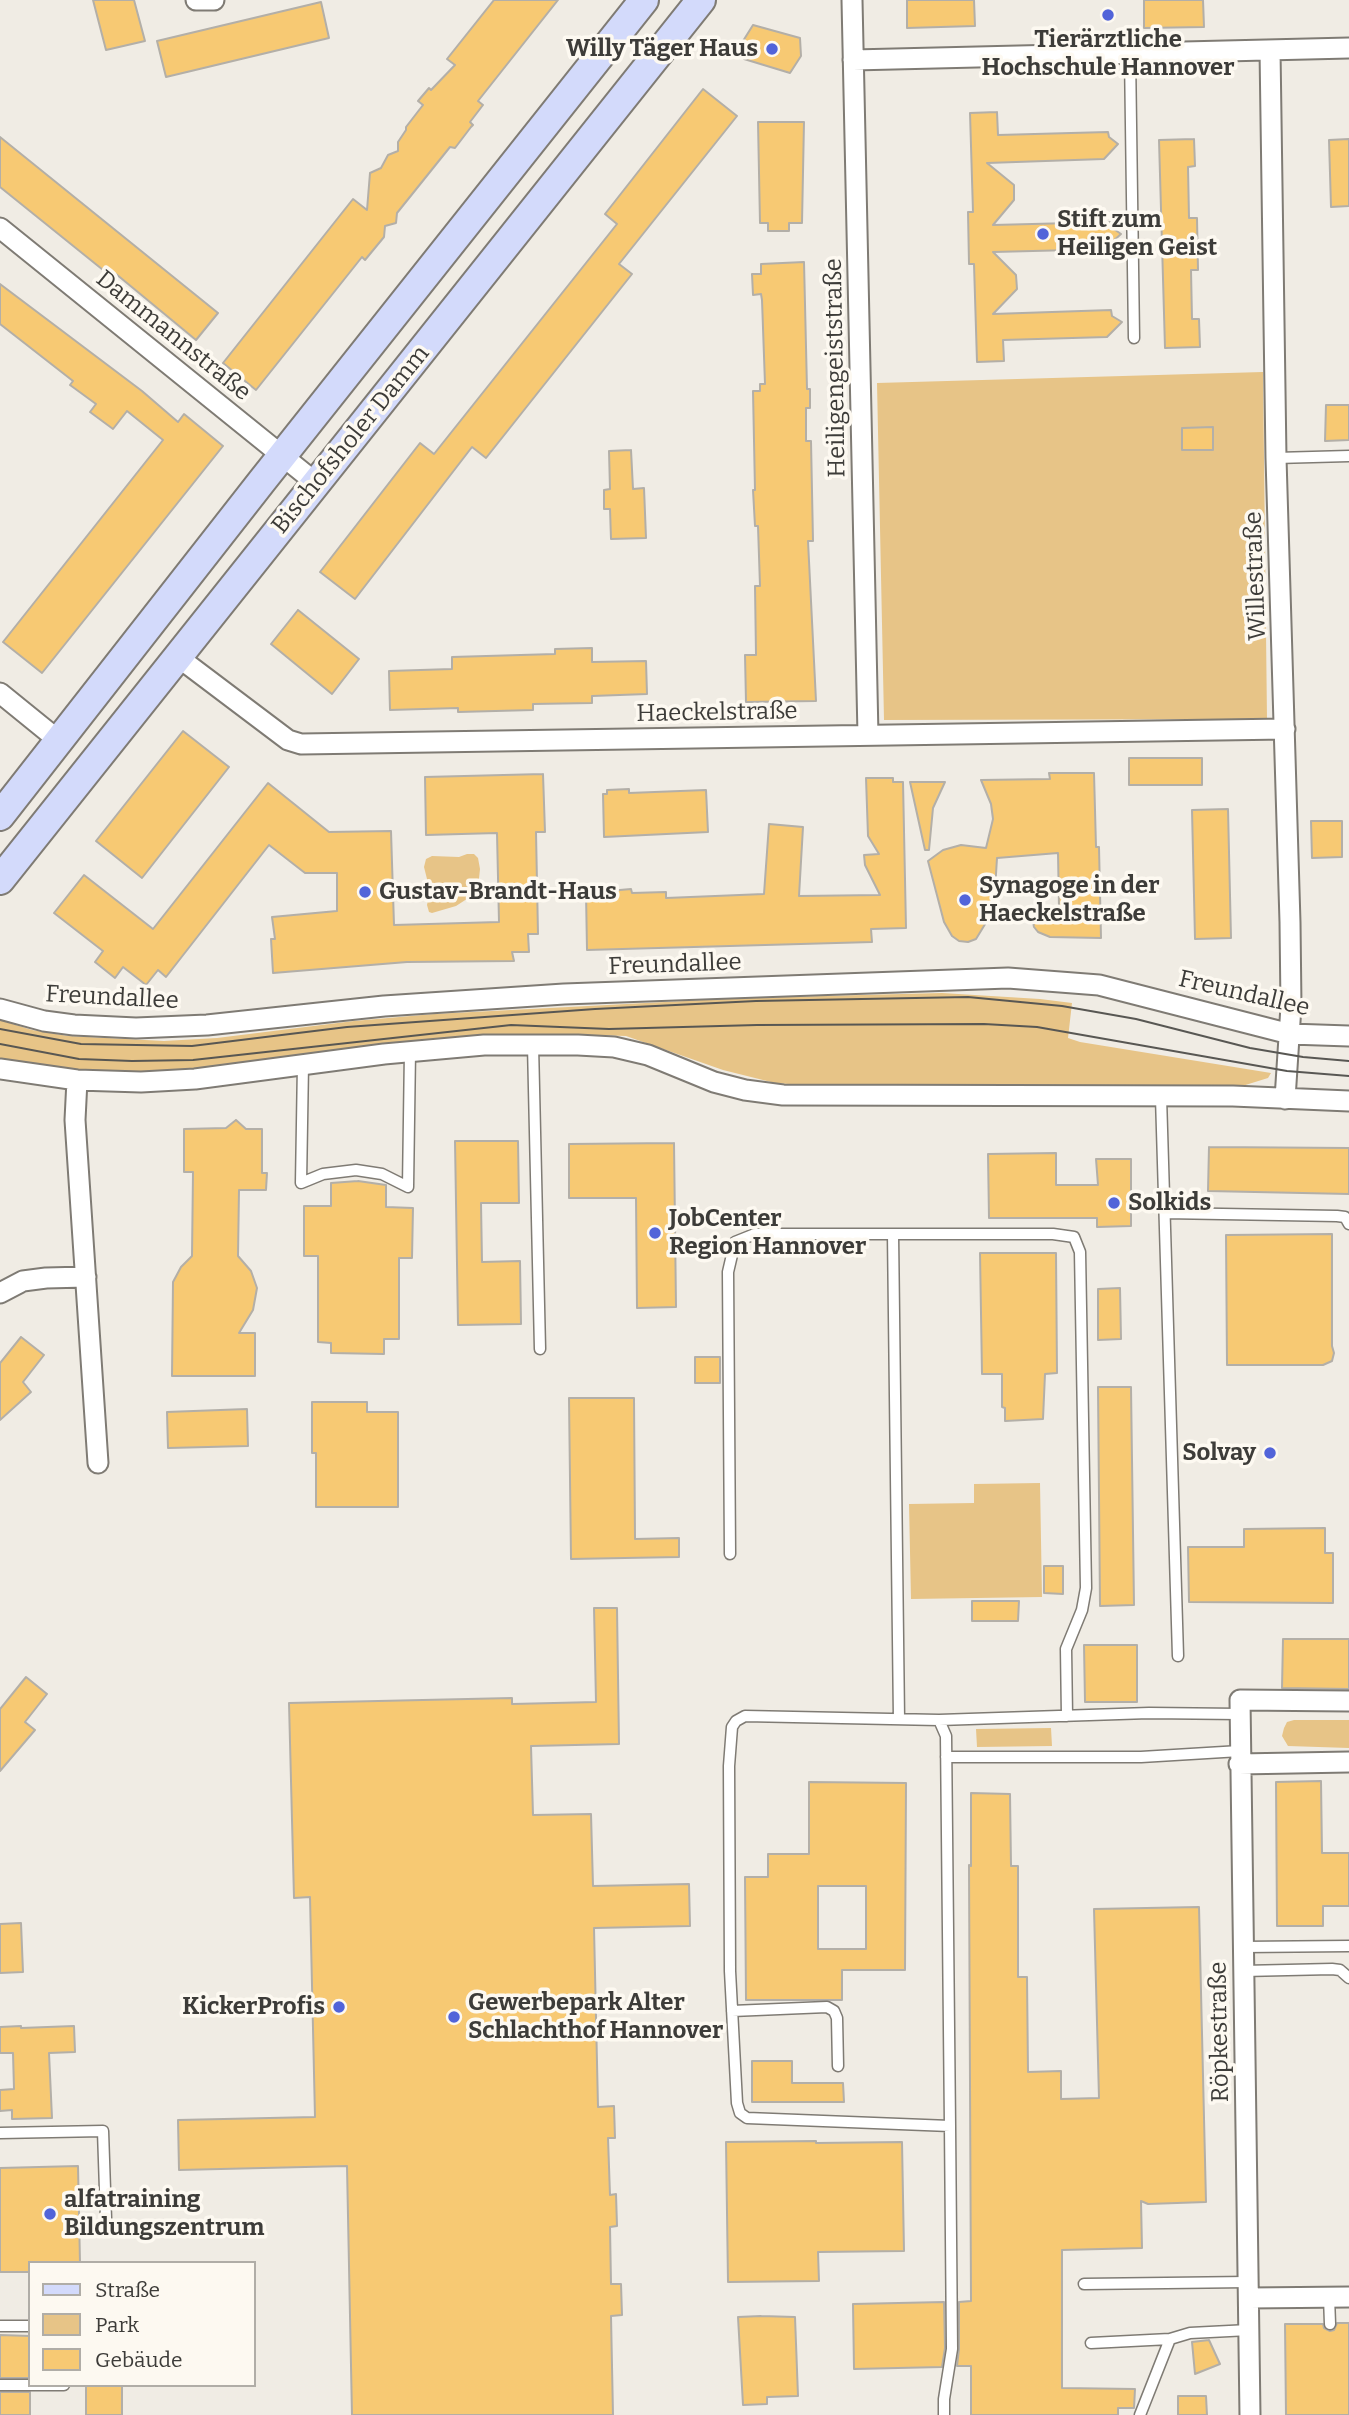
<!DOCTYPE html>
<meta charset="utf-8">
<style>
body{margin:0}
#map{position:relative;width:1349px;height:2415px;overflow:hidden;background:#f0ece4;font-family:Bitter,serif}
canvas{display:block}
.legend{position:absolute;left:28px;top:2261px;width:228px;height:126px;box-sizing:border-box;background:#fdf9f1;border:2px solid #b0ada7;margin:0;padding:9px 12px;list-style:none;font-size:21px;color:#3d3c39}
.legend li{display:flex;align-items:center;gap:14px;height:35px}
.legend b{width:35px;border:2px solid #b0ada7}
</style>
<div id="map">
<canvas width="1349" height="2415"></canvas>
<ul class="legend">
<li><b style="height:9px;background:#d3dafb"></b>Straße</li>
<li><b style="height:19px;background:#e7c487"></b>Park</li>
<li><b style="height:19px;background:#f7c973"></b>Gebäude</li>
</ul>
</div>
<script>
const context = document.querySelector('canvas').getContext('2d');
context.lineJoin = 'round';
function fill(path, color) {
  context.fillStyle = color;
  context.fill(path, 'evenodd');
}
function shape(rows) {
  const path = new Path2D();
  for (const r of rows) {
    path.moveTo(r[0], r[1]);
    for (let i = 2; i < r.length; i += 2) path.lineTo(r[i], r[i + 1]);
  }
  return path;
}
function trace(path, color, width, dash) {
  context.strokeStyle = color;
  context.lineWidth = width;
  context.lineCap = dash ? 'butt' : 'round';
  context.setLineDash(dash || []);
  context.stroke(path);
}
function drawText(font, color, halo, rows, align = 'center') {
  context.font = font + ' Bitter,serif';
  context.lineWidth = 7;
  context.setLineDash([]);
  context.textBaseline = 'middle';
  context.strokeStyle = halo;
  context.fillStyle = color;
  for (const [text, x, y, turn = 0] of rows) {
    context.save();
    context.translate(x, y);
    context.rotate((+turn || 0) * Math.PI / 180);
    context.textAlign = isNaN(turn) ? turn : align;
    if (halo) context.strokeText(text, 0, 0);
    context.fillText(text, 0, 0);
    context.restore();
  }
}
fill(shape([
 [1263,372,1267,719,884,720,877,383],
 [467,854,474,854,478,858,480,869,478,888,473,895,456,906,432,913,429,912,427,905,430,891,424,867,426,859,432,856,459,857],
 [942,993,1040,999,1072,1003,1068,1038,1080,1042,1271,1073,1268,1078,1239,1087,830,1087,775,1083,723,1070,626,1036,595,1035,527,1036,178,1071,126,1072,72,1069,0,1058,0,1020,32,1030,68,1036,164,1041,217,1038,354,1021,434,1014,742,998],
 [1040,1483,1042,1597,911,1599,909,1504,974,1503,974,1484],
 [1294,1720,1349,1720,1349,1748,1288,1746,1282,1736,1284,1728,1287,1722],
 [1051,1728,1052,1746,977,1747,976,1729]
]), '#e7c487');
const building = shape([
 [93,0,134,0,145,41,106,50,93,0],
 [494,0,558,0,478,101,483,105,470,122,473,125,471,127,455,148,450,147,397,213,396,223,385,226,384,237,365,260,362,257,256,390,223,363,353,199,367,210,370,173,381,168,388,155,398,151,398,142,406,130,406,127,423,105,418,101,429,88,431,90,455,65,447,59,494,0],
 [907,0,974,0,975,26,907,28,907,0],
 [1144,0,1203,0,1204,27,1144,28,1144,0],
 [321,2,329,38,166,77,157,41,321,2],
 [753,25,800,38,801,56,790,73,744,59,743,41,753,25],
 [703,89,737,116,619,264,632,274,486,458,472,447,355,599,320,572,420,443,434,454,617,224,605,214,703,89],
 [997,112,998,135,1108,132,1109,137,1118,144,1104,159,987,163,1014,185,1014,200,993,225,1111,222,1111,227,1121,234,1111,243,1112,249,993,252,1016,275,1017,289,993,314,1111,310,1112,316,1122,322,1107,337,1003,340,1004,361,977,362,974,264,969,264,968,212,973,212,970,113,997,112],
 [758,122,804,122,802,223,789,223,789,231,768,231,768,223,760,223,758,122],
 [0,137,218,313,196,340,116,274,113,278,0,187,0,137],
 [1194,139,1195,166,1188,167,1189,218,1197,218,1198,270,1191,270,1192,319,1199,319,1200,347,1165,348,1159,140,1194,139],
 [1349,139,1349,206,1331,207,1329,140,1349,139],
 [804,262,807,389,810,389,810,408,806,408,806,441,811,441,813,541,808,541,816,701,746,702,745,655,756,655,755,586,760,586,758,526,755,526,753,490,755,490,753,391,760,391,760,384,765,384,762,300,761,294,753,295,752,274,761,274,761,264,804,262],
 [0,284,142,391,178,422,184,414,223,446,42,673,3,642,163,440,127,411,113,429,90,412,96,404,70,385,73,381,0,324,0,284],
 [1326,405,1349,405,1349,440,1325,441,1326,405],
 [1213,427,1213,450,1182,450,1182,428,1213,427],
 [631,450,633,489,644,488,646,538,611,539,610,509,604,509,604,490,610,489,609,451,631,450],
 [298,610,359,659,332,694,271,644,298,610],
 [592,648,592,662,646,661,647,694,592,696,592,703,533,704,533,710,458,712,458,708,390,710,389,671,452,669,452,657,555,654,555,649,592,648],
 [183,731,229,767,142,878,96,841,183,731],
 [1129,758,1202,758,1202,785,1129,785,1129,758],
 [1049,773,1094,773,1096,847,1099,847,1101,938,1050,937,1038,932,1034,927,1033,922,1039,914,1059,908,1058,853,997,858,995,890,987,921,976,939,968,942,959,941,952,936,944,922,928,861,943,850,961,845,986,848,993,819,991,804,981,780,1050,779,1049,773],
 [543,774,545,832,536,832,538,934,528,934,529,952,512,952,514,961,407,962,273,973,271,939,275,939,272,917,337,911,337,873,305,873,269,845,166,977,158,970,146,985,123,967,115,978,95,962,103,951,54,913,84,875,153,929,268,783,329,832,391,831,394,925,499,922,497,833,426,835,425,777,543,774],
 [866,778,893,778,893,782,903,782,906,928,871,929,872,942,587,950,586,893,631,889,632,893,666,892,666,898,764,894,769,824,803,827,799,896,880,895,865,865,864,855,879,854,868,836,866,778],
 [910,782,945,782,933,808,929,850,925,850,910,782],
 [629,789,629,793,706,790,708,832,604,837,603,794,607,794,607,790,629,789],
 [1228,809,1231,938,1195,939,1192,810,1228,809],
 [1311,821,1342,821,1342,857,1312,858,1311,821],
 [236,1120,246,1129,262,1129,262,1173,267,1173,266,1190,239,1190,238,1256,251,1271,257,1288,253,1310,239,1333,255,1333,255,1376,172,1376,173,1282,181,1267,192,1256,193,1172,184,1172,184,1129,226,1128,236,1120],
 [455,1141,518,1141,519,1203,481,1203,482,1262,520,1261,521,1324,458,1325,455,1141],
 [674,1143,676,1307,637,1308,636,1198,569,1198,569,1144,674,1143],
 [1209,1147,1349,1148,1349,1194,1208,1191,1209,1147],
 [1056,1153,1056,1185,1098,1185,1096,1159,1131,1159,1131,1226,1097,1227,1097,1218,989,1218,988,1154,1056,1153],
 [358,1181,386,1185,386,1207,413,1208,412,1258,399,1258,399,1339,384,1339,384,1354,331,1353,331,1343,318,1342,318,1256,304,1256,304,1206,331,1206,331,1183,358,1181],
 [1332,1234,1332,1346,1334,1353,1332,1361,1323,1365,1227,1365,1226,1235,1332,1234],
 [980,1253,1056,1253,1057,1373,1045,1374,1043,1419,1005,1421,1005,1408,1002,1407,1002,1374,982,1374,980,1253],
 [1120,1288,1121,1339,1098,1340,1098,1289,1120,1288],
 [21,1337,44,1355,23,1382,31,1392,0,1420,0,1363,21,1337],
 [695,1357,720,1357,720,1383,695,1383,695,1357],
 [1098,1387,1131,1387,1134,1605,1100,1606,1098,1387],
 [569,1398,634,1398,635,1539,679,1538,679,1557,571,1559,569,1398],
 [312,1402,367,1402,367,1412,398,1412,398,1507,316,1507,316,1453,312,1453,312,1402],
 [247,1409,248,1446,168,1448,167,1412,247,1409],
 [1325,1528,1325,1553,1333,1553,1333,1603,1189,1602,1188,1547,1244,1547,1244,1529,1325,1528],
 [1044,1566,1063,1566,1063,1594,1044,1593,1044,1566],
 [972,1601,1019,1601,1018,1621,972,1621,972,1601],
 [594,1608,617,1608,619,1744,531,1746,533,1815,591,1814,593,1886,689,1884,690,1926,594,1928,598,2107,614,2106,615,2138,608,2138,610,2195,616,2194,617,2226,610,2227,611,2284,621,2284,622,2315,611,2316,613,2415,352,2415,347,2166,179,2170,178,2120,315,2117,310,1897,294,1898,289,1703,512,1698,512,1704,596,1702,594,1608],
 [1283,1639,1349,1639,1349,1689,1282,1688,1283,1639],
 [1084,1645,1137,1645,1137,1702,1085,1702,1084,1645],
 [26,1677,47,1694,25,1722,35,1730,0,1771,0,1709,26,1677],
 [1321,1781,1322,1853,1349,1853,1349,1906,1323,1906,1323,1926,1277,1926,1276,1782,1321,1781],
 [809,1782,906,1783,905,1970,842,1970,842,2000,746,2000,745,1877,768,1877,768,1854,809,1854,809,1782],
 [818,1886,866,1886,866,1949,818,1949,818,1886],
 [971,1793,1010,1794,1011,1866,1018,1866,1018,1977,1027,1977,1028,2072,1061,2071,1061,2099,1099,2098,1094,1909,1199,1907,1206,2202,1148,2204,1141,2201,1142,2248,1062,2250,1062,2388,1135,2389,1134,2408,1118,2408,1118,2415,971,2415,971,2366,957,2366,959,2349,959,2302,971,2301,969,1865,971,1866,971,1793],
 [21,1923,23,1972,0,1973,0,1924,21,1923],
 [21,2026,21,2028,74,2026,75,2052,49,2053,52,2118,12,2119,12,2110,0,2111,0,2090,14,2089,13,2053,0,2053,0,2027,21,2026],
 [752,2061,792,2061,792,2083,843,2083,844,2102,752,2102,752,2061],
 [816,2141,816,2143,902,2142,904,2251,818,2252,819,2281,728,2282,726,2142,816,2141],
 [78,2166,80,2263,30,2263,30,2272,0,2272,0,2168,78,2166],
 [944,2302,945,2348,942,2367,854,2369,853,2304,944,2302],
 [761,2316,795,2317,798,2396,767,2397,767,2404,743,2405,738,2317,761,2316],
 [1337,2323,1349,2323,1349,2415,1286,2415,1285,2324,1323,2324,1324,2328,1330,2331,1334,2330,1337,2323],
 [0,2335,30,2336,30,2378,0,2378,0,2335],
 [1209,2340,1220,2364,1195,2374,1192,2342,1209,2340],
 [86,2385,122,2385,122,2415,86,2415,86,2385],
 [0,2392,30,2392,30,2415,0,2415,0,2392],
 [1178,2396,1206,2396,1207,2415,1178,2415,1178,2396]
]);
fill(building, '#f7c973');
trace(building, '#b3afa8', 2);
const service = shape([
 [1130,54,1134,338],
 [1276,458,1349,456],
 [533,1045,540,1349],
 [303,1064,301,1183,323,1174,356,1170,382,1174,408,1187,410,1051],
 [1161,1097,1178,1656],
 [1165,1213,1337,1216,1345,1217,1349,1224],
 [893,1234,899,1719],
 [730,1554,728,1272,735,1242,755,1234,1053,1234,1074,1237,1080,1252,1086,1588,1082,1610,1066,1649,1067,1716],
 [939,1720,1149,1713,1240,1714],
 [946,1757,1141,1757,1240,1751],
 [1243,1947,1349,1946],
 [1243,1971,1332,1969,1340,1970,1349,1978],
 [732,2011,827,2007,834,2011,837,2018,838,2066],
 [0,2133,103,2131,106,2219],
 [1084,2284,1248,2282],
 [1329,2297,1330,2324],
 [0,2326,30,2326],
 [1091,2343,1170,2339,1190,2333,1249,2330],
 [0,2385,64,2385],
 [944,2415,944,2399,952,2349,950,2126,946,1736,939,1720,745,1716,736,1721,732,1727,729,1766,730,1971,737,2103,740,2113,747,2118,950,2126],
 [1140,2415,1170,2339]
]);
const minor = shape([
 [196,0,214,0],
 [852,0,868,735],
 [1270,50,1276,458,1290,922,1291,1006,1285,1099],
 [853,60,1349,48],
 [0,228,316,483],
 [178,657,288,740,301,744,1285,729],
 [0,693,58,740],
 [0,1009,44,1021,74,1025,136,1028,207,1025,384,1006,564,994,1008,978,1099,985,1290,1034,1349,1036],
 [0,1069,77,1080,141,1082,195,1079,384,1054,484,1045,578,1045,614,1047,648,1055,714,1082,745,1090,783,1095,1233,1096,1349,1101],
 [77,1080,75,1120,98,1463],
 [0,1293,23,1281,46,1278,86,1277],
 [1239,1764,1349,1762],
 [1249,2298,1349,2297],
 [1250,2415,1240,1700,1349,1701]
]);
const secondary = shape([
 [0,816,262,481,644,0],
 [0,880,701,0]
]);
trace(service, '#7f7b74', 13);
trace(minor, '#7f7b74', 23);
trace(secondary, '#7f7b74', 32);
trace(service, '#fff', 10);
trace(minor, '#fff', 19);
trace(secondary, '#d3dafb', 28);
trace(shape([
 [0,1029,81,1044,192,1046,347,1027,595,1009,756,1001,968,997,1062,1006,1136,1019,1250,1048,1303,1057,1349,1061],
 [0,1044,79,1059,132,1061,193,1060,511,1025,609,1029,757,1025,984,1024,1037,1027,1287,1071,1349,1076]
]), '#585753', 2);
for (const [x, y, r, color] of [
 [1108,15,7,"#5264d9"],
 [772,49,7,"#5264d9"],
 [1043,234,7,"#5264d9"],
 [365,892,7,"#5264d9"],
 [965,900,7,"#5264d9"],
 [1114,1203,7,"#5264d9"],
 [655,1233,7,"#5264d9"],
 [1270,1453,7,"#5264d9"],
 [339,2007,7,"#5264d9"],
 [454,2017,7,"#5264d9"],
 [50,2214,7,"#5264d9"]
]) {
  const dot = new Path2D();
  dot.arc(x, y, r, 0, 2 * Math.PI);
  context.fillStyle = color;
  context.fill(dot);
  trace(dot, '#fdf9f1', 2.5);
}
drawText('bold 24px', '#3d3c39', '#fdf9f1', [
 ["Tierärztliche",1108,40,"center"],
 ["Hochschule Hannover",1108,68,"center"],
 ["Willy Täger Haus",758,49,"right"],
 ["Stift zum",1057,220],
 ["Heiligen Geist",1057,248],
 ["Synagoge in der",979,886],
 ["Haeckelstraße",979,914],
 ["Gustav-Brandt-Haus",379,892],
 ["Solkids",1128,1203],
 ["JobCenter",669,1219],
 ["Region Hannover",669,1247],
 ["Solvay",1256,1453,"right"],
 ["Gewerbepark Alter",468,2003],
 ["Schlachthof Hannover",468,2031],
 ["KickerProfis",325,2007,"right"],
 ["alfatraining",64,2200],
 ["Bildungszentrum",64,2228]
], 'left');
drawText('24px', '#3d3c39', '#fdf9f1', [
 ["Dammannstraße",173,336,39],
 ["Heiligengeiststraße",836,368,-91],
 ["Bischofsholer Damm",351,440,-51],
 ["Willestraße",1256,576,-92],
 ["Haeckelstraße",717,713,-1],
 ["Freundallee",675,965,-2],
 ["Freundallee",1244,994,13],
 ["Freundallee",112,998,3],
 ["Röpkestraße",1220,2032,-91]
]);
</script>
